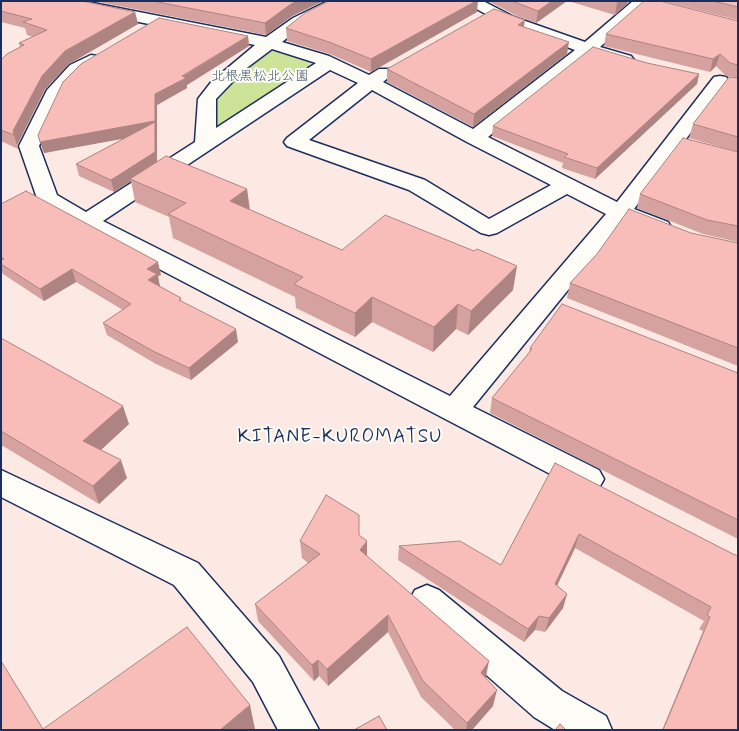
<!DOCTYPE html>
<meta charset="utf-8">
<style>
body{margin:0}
#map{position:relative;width:739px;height:731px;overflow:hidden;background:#fce9e4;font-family:Mynerve,sans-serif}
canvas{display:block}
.frame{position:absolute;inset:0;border:2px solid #1b2f5e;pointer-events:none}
</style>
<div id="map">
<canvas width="739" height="731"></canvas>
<div class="frame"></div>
</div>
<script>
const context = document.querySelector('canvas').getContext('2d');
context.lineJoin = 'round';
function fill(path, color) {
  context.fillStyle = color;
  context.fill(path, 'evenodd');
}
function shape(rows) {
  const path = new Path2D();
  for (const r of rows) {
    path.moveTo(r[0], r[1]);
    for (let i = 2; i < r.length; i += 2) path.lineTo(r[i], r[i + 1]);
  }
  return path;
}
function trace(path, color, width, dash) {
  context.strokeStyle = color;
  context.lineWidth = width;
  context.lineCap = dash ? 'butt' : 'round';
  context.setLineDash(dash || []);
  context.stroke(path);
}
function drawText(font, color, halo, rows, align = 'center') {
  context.font = font + ' Mynerve,"Klee One",sans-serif';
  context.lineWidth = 4;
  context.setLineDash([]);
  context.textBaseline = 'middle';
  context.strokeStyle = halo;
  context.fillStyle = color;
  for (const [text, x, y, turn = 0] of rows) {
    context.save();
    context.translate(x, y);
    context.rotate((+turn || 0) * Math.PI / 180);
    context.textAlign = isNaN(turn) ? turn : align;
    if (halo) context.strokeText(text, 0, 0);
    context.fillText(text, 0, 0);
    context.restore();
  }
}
fill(shape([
 [270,50,310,63,309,68,223,125,214,124,216,98,235,75]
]), '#cde398');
const minor = shape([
 [50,1,83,1,266,37,293,18,328,1,349,1,305,24,282,42,329,56,369,75,379,69,391,69,394,73,383,82,473,129,575,50,502,23,462,1,483,1,514,17,585,42,633,1,651,1,600,47,631,56,634,60,631,64,625,65,590,55,488,137,617,202,714,77,720,76,726,77,729,81,634,209,668,222,671,227,668,232,660,234,624,221,473,407,599,470,604,479,599,488,588,491,577,488,79,227,39,204,19,146,47,90,70,65,91,55,97,56,100,60,82,73,64,92,39,146,57,195,86,212,195,142,198,99,212,81,255,45,58,6,50,1],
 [272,49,316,63,216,128,216,99,244,70,272,49],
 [330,70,358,83,287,138,284,142,287,146,409,190,481,233,489,235,497,233,567,194,606,214,450,396,103,221,330,70],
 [372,90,467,142,551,185,489,219,425,180,309,140,372,90],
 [1,470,198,563,279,656,319,730,278,730,253,682,174,585,1,497,1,470],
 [427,585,439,590,562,691,606,716,612,730,555,730,534,717,415,612,409,601,415,590,427,585]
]);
trace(minor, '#1b2f5e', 3);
fill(minor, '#fdfcf7');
fill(shape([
 [1,1,135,12,138,24,69,64,45,89,17,145,18,149,1,141,1,60,20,47,19,43,33,37,27,35,25,28,1,22],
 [94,1,323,1,292,16,266,35],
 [488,1,567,1,536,23,515,15],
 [568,1,628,1,627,4,615,15],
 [662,1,738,1,738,20],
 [477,12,371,72,330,54,287,41,286,28],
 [738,21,738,152,689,138,693,124,734,77,726,76,716,66,710,72,604,46,606,34],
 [524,27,567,54,473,127,387,82,387,69],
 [248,36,249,46,187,85,187,88,157,105,157,161,247,189,250,210,342,250,513,290,468,335,456,329,433,352,372,322,355,337,296,308,295,297,173,238,169,217,135,202,131,181,114,192,79,176,76,164,125,138,44,153,38,135],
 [647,63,699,74,697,84,595,179,562,168,563,163,492,136,493,126],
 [738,152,738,242,703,234,637,208,640,194],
 [1,204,161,275,158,276,160,287,181,298,181,301,238,342,191,380,156,364,107,335,103,323,123,310,76,282,44,301,3,274,1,269],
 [691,233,738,243,738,366,567,298,570,283],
 [1,338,129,424,101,450,127,478,99,504,3,446,1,448],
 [530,348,738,373,738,539,490,413,492,398,529,353],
 [555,463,733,554,738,730,662,730,703,631,699,629,704,621,575,548,557,586,567,594,563,608,545,632,535,630,524,642,398,560,399,546,501,565],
 [360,536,367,557,486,677,493,706,472,730,455,730,421,697,388,632,328,686,319,676,314,681,258,621,255,604,308,563,302,558,300,541]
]), '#d5a29f');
fill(shape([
 [298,1,323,1,292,16,266,35,265,23,291,4],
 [476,1,478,1,477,12,371,72,371,59],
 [552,1,567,1,536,23,538,11],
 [619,1,628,1,627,4,615,15,617,3],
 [135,12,138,24,69,64,45,89,17,145,18,149,13,131,42,76,65,51],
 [525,20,523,32,518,25],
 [248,36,249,46,187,85,187,88,157,105,157,164,130,179,131,181,114,192,111,180,155,133,44,153,40,142,155,94],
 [569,42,567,54,473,127,474,114],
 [720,54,716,66,710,72,713,59],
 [699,74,697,84,595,179,597,168],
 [247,189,250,213,230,201],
 [158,262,161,275,158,276,160,287,148,280,147,269],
 [517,266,513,290,468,335,471,311],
 [72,269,76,282,44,301,40,289],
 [372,297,372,322,355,337,355,313],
 [458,304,456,329,433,352,434,327],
 [236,329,238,342,191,380,189,368],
 [123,406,129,424,90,460,83,441],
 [121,460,127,478,99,504,93,486],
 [579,534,575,548,551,598,555,584],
 [367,541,367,558,360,550],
 [567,594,563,608,545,632,549,618],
 [388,615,388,632,328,686,327,669],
 [539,616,535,630,524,642,528,629],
 [318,660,319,676,314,681,312,665],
 [489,661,486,677,478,689,481,673],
 [497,690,493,706,472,730,466,730,467,723],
 [250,705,255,729,254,730,220,730]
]), '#ae8482');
const building = shape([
 [1,1,82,1,135,12,65,51,42,76,13,131,14,135,1,130,1,60,7,54,24,45,19,43,47,30,23,22,32,19,1,11,1,1],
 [153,1,298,1,291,4,265,23,153,1],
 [329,1,476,1,371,59,329,42,286,28,305,13,329,1],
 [512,1,552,1,538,11,512,1],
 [644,1,660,1,738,21,738,65,730,63,720,54,713,59,606,34,644,1],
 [713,1,738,1,738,7,713,1],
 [494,9,525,20,518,25,569,42,474,114,387,69,494,9],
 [159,18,248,36,182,76,186,78,155,94,155,121,40,142,38,135,63,82,81,64,159,18],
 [593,47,647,63,699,74,597,168,564,157,568,154,493,126,593,47],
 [729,77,738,78,738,137,693,124,729,77],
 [155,122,155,152,111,180,76,164,155,122],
 [683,138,738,152,738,226,707,220,640,194,683,138],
 [166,156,247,189,230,201,342,250,385,215,474,251,477,249,517,266,471,311,458,304,434,327,372,297,355,313,294,284,303,277,168,214,186,203,130,179,166,156],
 [26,191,158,262,147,269,157,274,148,280,181,298,179,300,236,329,189,368,153,351,103,323,131,304,72,269,40,289,1,264,1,260,4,259,1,257,1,204,26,191],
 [629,209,691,233,738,243,738,348,570,283,597,254,629,209],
 [562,304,738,373,738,520,492,398,532,349,530,348,562,304],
 [1,338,123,406,83,441,121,460,93,486,1,431,1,338],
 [555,463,733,554,738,556,738,730,663,730,710,617,707,615,711,607,579,534,555,584,567,594,549,618,539,616,528,629,399,546,460,541,501,565,555,463],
 [326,495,359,515,359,535,367,541,360,550,489,661,481,673,497,690,467,723,423,681,388,615,327,669,318,660,312,665,255,604,320,554,300,541,326,495],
 [187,627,250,705,220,730,1,730,1,661,43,729,187,627],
 [379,716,387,730,354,730,379,716],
 [560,724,566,730,555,730,560,724]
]);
fill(building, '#f8bcb9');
trace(building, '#ae8482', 1);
drawText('14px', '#485c6c', '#fdfcf7', [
 ["北根黒松北公園",260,77]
]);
context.letterSpacing = '1px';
drawText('19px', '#1b2f5e', '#fdfcf7', [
 ["KITANE-KUROMATSU",340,438]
]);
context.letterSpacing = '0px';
</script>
